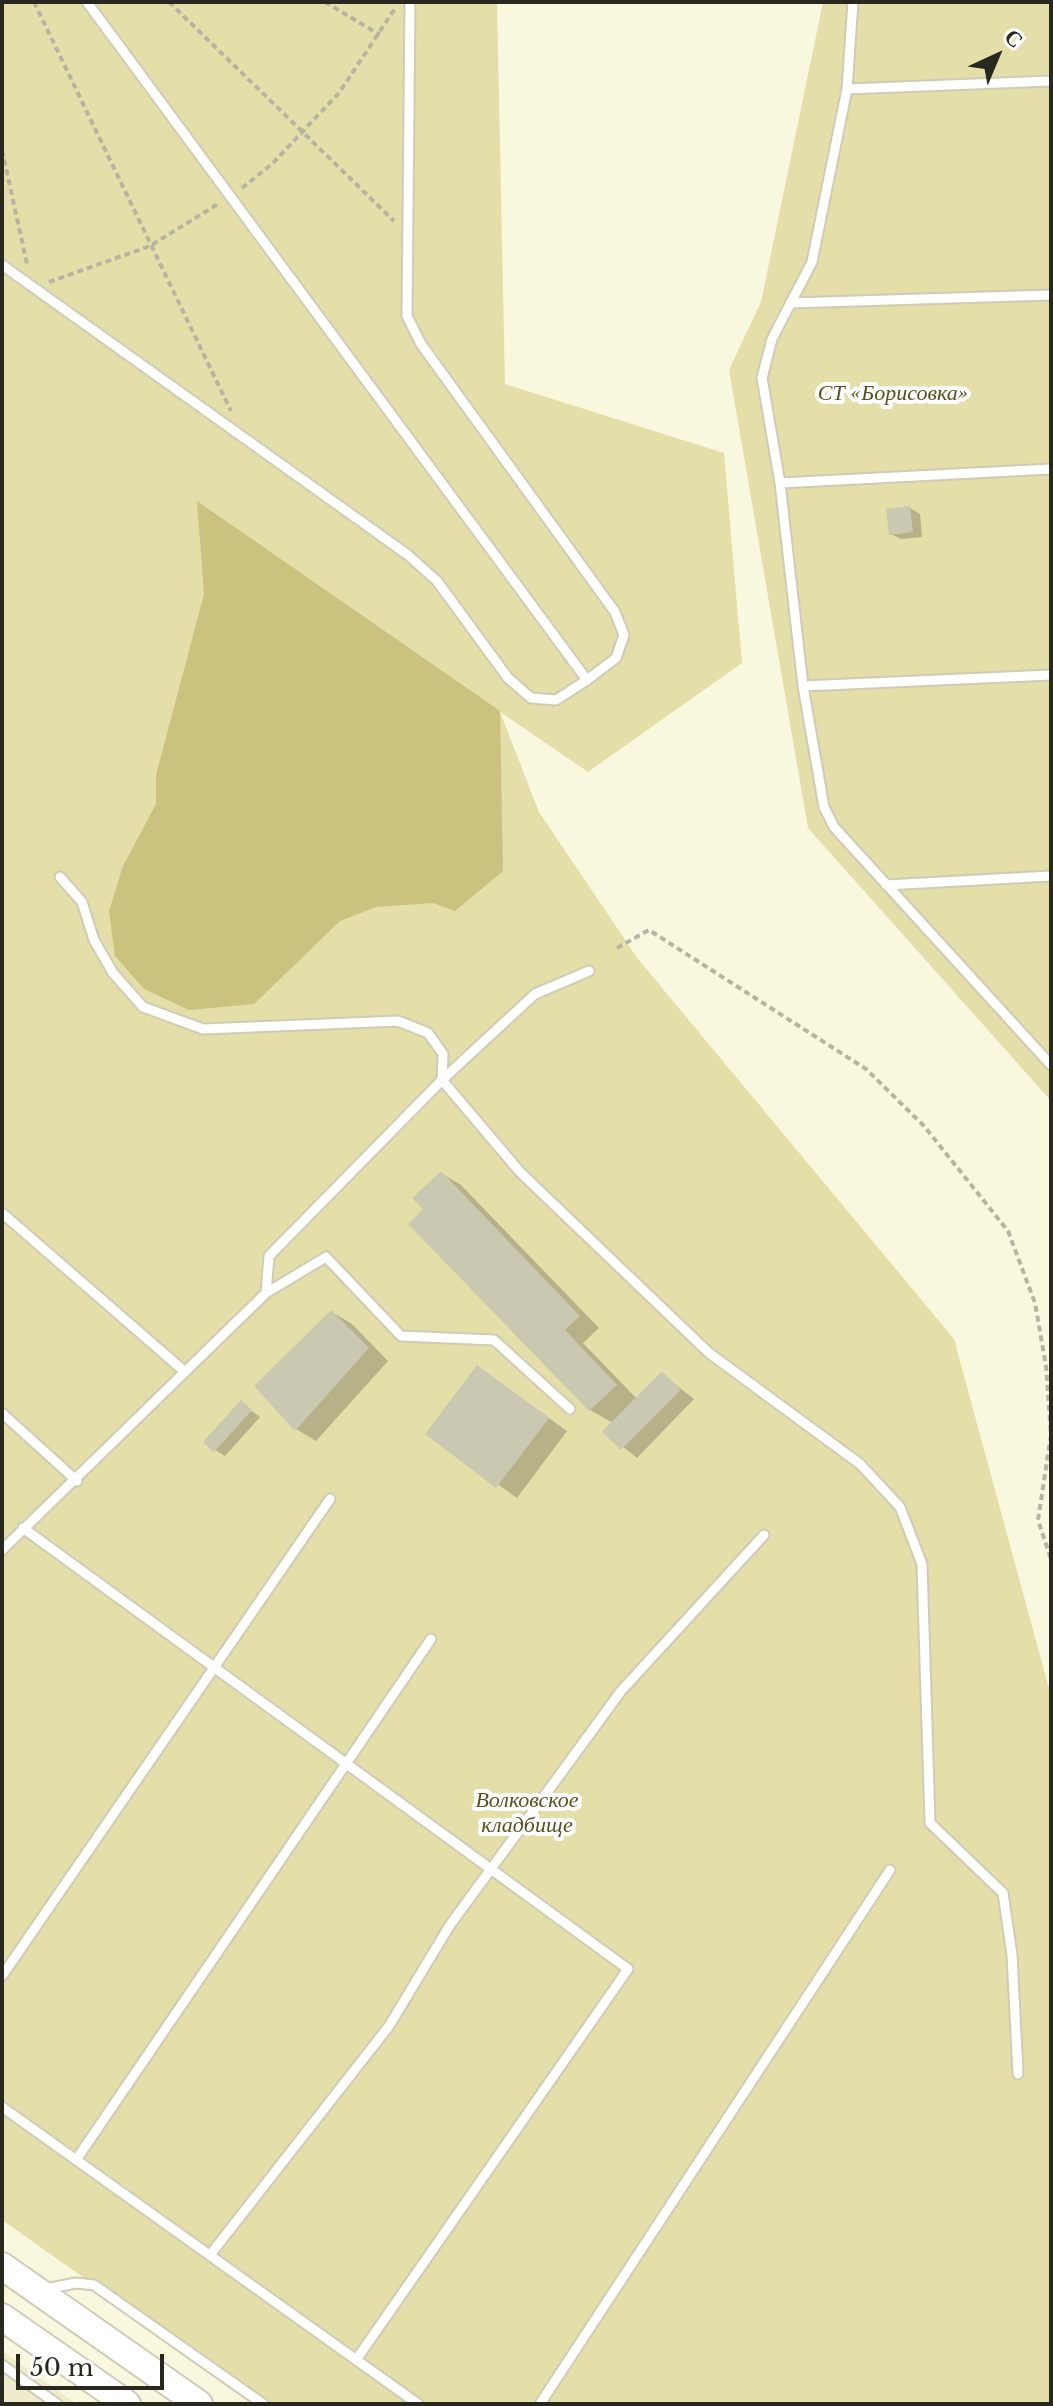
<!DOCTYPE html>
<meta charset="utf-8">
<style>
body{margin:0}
#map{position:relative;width:1053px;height:2406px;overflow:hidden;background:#faf7df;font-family:"Libre Baskerville",serif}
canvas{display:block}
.frame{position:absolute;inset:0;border:4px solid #29281f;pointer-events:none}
.north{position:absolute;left:957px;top:16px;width:80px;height:80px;-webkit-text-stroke:6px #fff;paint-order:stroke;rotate:44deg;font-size:22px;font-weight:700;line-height:32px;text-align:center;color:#29281f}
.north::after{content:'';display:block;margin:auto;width:28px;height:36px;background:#29281f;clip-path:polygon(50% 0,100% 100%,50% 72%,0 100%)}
.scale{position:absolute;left:16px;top:2354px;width:148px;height:36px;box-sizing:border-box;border:4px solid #29281f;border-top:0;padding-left:10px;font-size:24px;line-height:28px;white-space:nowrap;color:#29281f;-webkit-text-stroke:6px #fff;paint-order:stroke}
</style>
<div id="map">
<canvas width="1053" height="2406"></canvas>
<div class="frame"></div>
<div class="north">С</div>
<div class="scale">50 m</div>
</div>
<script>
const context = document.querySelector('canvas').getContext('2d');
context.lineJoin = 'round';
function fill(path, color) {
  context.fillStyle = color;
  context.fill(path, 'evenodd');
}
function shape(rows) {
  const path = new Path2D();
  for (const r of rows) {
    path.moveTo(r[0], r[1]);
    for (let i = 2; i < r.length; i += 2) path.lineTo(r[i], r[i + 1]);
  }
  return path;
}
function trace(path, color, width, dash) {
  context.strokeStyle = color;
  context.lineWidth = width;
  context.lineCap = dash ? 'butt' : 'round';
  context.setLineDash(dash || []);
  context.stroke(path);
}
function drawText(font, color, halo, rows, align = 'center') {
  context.font = font + ' "Libre Baskerville",serif';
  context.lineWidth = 8;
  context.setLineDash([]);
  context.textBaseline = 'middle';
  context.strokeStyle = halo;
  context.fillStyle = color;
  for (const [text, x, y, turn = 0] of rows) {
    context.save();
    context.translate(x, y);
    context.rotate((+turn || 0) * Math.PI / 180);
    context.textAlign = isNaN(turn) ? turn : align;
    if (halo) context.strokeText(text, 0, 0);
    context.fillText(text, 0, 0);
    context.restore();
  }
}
fill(shape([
 [2,2351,77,2404,2,2404]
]), '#efeccb');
fill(shape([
 [2,2,497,2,505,384,724,453,742,663,588,772,500,712,539,812,638,959,954,1339,1051,1696,1051,2404,263,2404,2,2220],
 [823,2,1051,2,1051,1101,808,828,729,370,761,302]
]), '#e4dea9');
fill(shape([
 [197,501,500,711,503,871,455,911,433,903,376,907,340,921,254,1004,189,1010,144,989,115,956,109,911,123,866,156,804,156,775,204,594]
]), '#cac27e');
fill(shape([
 [910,508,920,514,922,537,901,539,891,534],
 [441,1173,461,1185,599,1328,583,1343,637,1399,662,1374,694,1399,637,1458,605,1432,613,1423,590,1410,426,1209],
 [332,1312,352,1324,388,1361,316,1441,296,1429],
 [478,1367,567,1431,517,1498,428,1434],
 [241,1403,260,1417,225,1456,215,1450]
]), '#0003');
fill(shape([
 [910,506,913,532,889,535,886,509],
 [441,1171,580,1316,565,1330,617,1385,589,1411,408,1224,423,1209,412,1198],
 [331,1310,369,1348,295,1431,254,1386],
 [477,1365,549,1418,496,1488,425,1434],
 [662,1371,681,1390,621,1450,602,1432],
 [241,1400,252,1410,214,1452,203,1442]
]), '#cac8b0');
const service = shape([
 [87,2,587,680],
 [853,2,847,89,812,262,772,339,762,378,780,483,803,686,824,807,834,827,1051,1065],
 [847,89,1051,81],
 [2,265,408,555,437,581,508,678,531,698,556,700,587,680,616,658,624,635,615,612,421,344,407,316,410,2],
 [790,303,1051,295],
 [780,483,1051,469],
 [803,686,1051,675],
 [60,877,82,902,94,940,113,973,143,1007,203,1029,398,1021,428,1033,443,1054,442,1080,535,994,589,971],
 [886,885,1051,876],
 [2,1213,184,1371],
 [266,1293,326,1257,401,1336,494,1340,570,1409],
 [2,1413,77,1481],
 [23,1528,628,1969,356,2360],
 [2,1550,266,1293,269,1256,442,1080,520,1172,709,1353,860,1464,900,1507,922,1564,930,1823,1003,1893,1012,1955,1018,2074],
 [2,1976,330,1499],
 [2,2107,418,2404],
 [76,2160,431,1639],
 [210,2255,389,2026,450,1925,621,1691,764,1535],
 [45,2289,76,2283,94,2285,263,2404],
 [2,2365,57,2404],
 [540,2404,890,1870]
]);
const secondary = shape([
 [2,2266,199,2404],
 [2,2317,127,2404]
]);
trace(service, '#ceccb4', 13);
trace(secondary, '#ceccb4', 30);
trace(shape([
 [34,2,231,411],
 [169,2,394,221],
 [325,2,380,35],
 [2,150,27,264],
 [242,188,272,164,339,93,396,7],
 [49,282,150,246,218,204],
 [617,948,649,930,866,1069,924,1126,1008,1231,1035,1303,1046,1366,1051,1435,1038,1520,1051,1559]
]), '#b7b4a1', 4, [6, 4]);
trace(service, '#fff', 9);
trace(secondary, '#fff', 26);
drawText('italic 22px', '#57511e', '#fff', [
 ["СТ «Борисовка»",893,394],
 ["Волковское",527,1801],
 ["кладбище",527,1826]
]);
</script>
